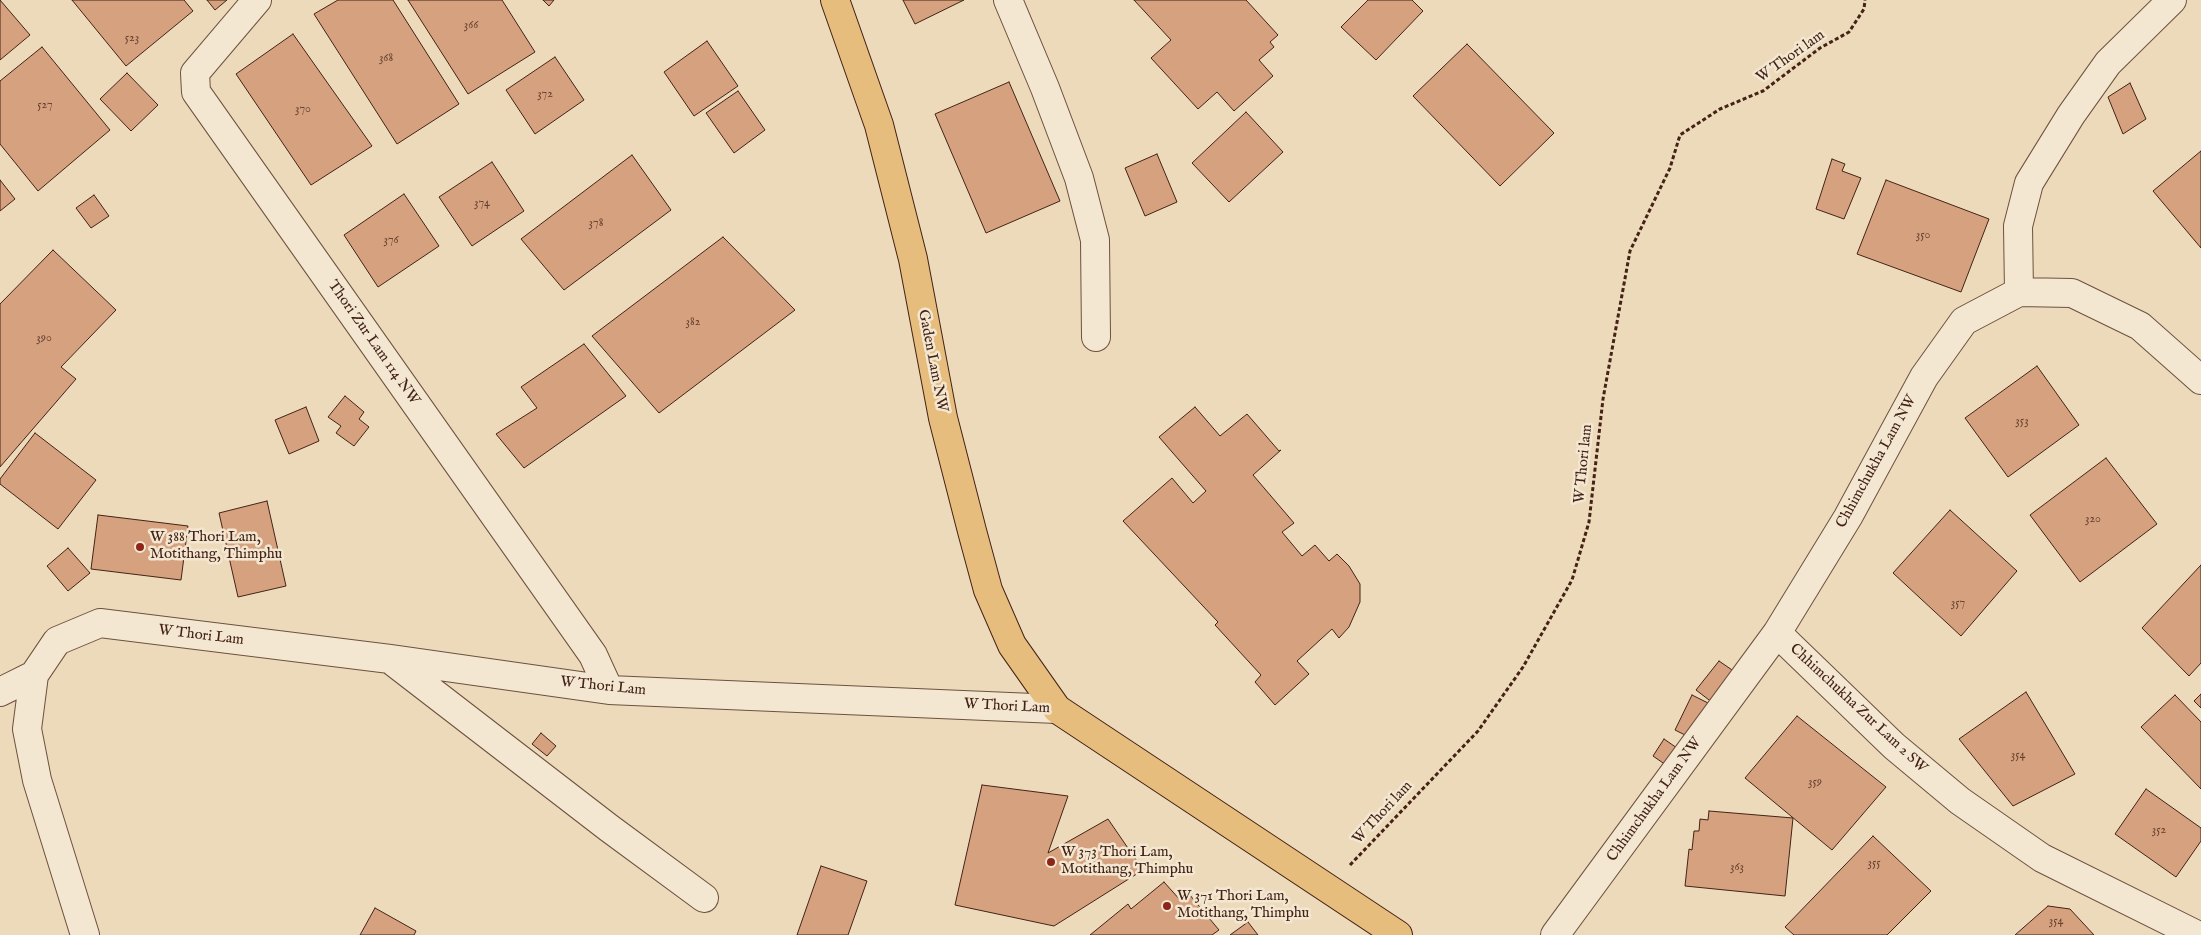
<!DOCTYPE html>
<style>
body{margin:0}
canvas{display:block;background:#ecdaba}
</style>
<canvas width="2201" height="935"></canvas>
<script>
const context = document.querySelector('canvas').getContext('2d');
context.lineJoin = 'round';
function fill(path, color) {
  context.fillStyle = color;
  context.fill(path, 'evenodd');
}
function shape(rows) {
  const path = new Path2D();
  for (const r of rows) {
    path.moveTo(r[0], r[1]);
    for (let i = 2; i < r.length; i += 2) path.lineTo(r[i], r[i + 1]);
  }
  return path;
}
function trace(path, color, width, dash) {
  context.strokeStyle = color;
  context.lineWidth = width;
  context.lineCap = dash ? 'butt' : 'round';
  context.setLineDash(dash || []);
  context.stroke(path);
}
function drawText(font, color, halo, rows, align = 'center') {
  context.font = font + ' "IM FELL English",serif';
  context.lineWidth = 5;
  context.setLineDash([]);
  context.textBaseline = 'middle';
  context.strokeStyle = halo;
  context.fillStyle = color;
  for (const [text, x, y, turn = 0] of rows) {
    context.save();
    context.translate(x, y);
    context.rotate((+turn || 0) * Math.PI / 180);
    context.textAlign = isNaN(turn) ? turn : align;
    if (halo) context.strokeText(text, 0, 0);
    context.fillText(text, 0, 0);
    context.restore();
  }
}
const building = shape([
 [0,0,30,35,0,60,0,0],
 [72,0,184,0,193,11,126,66,72,0],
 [207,0,227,0,215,10,207,0],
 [338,0,393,0,459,104,397,144,314,14,338,0],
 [408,0,502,0,535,52,468,94,408,0],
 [543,0,554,0,549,6,543,0],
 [903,0,964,0,915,24,903,0],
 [1134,0,1246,0,1278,35,1270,42,1274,47,1259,60,1273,76,1234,111,1217,92,1198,109,1151,58,1171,40,1134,0],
 [1368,0,1412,0,1423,11,1376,60,1341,27,1368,0],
 [293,34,372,146,311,185,236,74,293,34],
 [707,41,738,86,694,116,664,72,707,41],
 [1467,44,1554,133,1500,186,1413,96,1467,44],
 [42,47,110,130,38,191,0,144,0,81,42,47],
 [555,57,584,100,535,134,506,90,555,57],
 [127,73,158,105,131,131,100,99,127,73],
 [1009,82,1060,201,986,233,935,114,1009,82],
 [2130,83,2146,119,2123,134,2108,97,2130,83],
 [738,91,765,130,734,153,706,113,738,91],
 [1246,112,1283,152,1229,202,1192,163,1246,112],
 [2201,151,2201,248,2153,191,2201,151],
 [1157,154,1177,202,1145,216,1125,168,1157,154],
 [632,155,671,210,564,290,521,239,632,155],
 [1832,159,1845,164,1842,171,1861,178,1844,219,1816,209,1832,159],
 [492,162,524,211,472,246,439,197,492,162],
 [0,180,15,199,0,211,0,180],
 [1886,180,1989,219,1961,292,1857,254,1886,180],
 [404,194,439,246,378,287,344,235,404,194],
 [94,195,109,216,91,228,76,208,94,195],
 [723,237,795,310,659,413,592,336,723,237],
 [53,250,116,310,61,367,76,379,0,467,0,304,53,250],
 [584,344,626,396,524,468,496,434,537,408,521,387,584,344],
 [2037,366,2079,425,2008,477,1965,418,2037,366],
 [345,396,364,412,359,419,369,427,354,446,336,433,341,426,328,417,345,396],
 [306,407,319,441,289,454,275,420,306,407],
 [1195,407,1220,436,1247,414,1279,451,1281,450,1253,475,1294,523,1282,532,1302,556,1315,545,1329,561,1337,554,1349,566,1360,584,1360,602,1349,627,1339,638,1332,629,1297,661,1309,674,1275,705,1255,682,1261,675,1215,625,1218,622,1123,521,1172,478,1193,503,1206,491,1159,437,1195,407],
 [35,433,96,480,58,529,0,484,0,479,35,433],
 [2106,458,2157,524,2080,582,2030,515,2106,458],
 [267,501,286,586,238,597,219,513,267,501],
 [1950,510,2017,571,1961,636,1893,573,1950,510],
 [98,515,188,526,181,580,91,569,98,515],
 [68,548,90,573,68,591,47,566,68,548],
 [2201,565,2201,663,2189,676,2142,628,2201,565],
 [1719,661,1735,672,1713,703,1696,690,1719,661],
 [2026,692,2075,774,2013,806,1959,739,2026,692],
 [2201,694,2201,708,2194,701,2201,694],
 [1692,695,1708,703,1691,738,1675,730,1692,695],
 [2175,695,2201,722,2201,789,2141,727,2175,695],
 [1797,716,1886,787,1832,850,1745,778,1797,716],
 [541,733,556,746,547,756,532,744,541,733],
 [1664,739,1677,748,1666,765,1653,756,1664,739],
 [982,785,1068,796,1048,853,1108,819,1143,870,1054,926,955,905,982,785],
 [2146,789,2201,828,2201,841,2176,877,2115,834,2146,789],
 [1709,811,1793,818,1785,896,1685,886,1689,849,1692,850,1694,831,1699,831,1700,819,1708,820,1709,811],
 [1873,836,1931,891,1887,935,1794,935,1785,927,1873,836],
 [821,866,867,881,848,935,797,935,821,866],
 [1164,882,1181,901,1189,894,1219,930,1212,935,1090,935,1128,904,1131,909,1164,882],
 [2048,906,2070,909,2094,935,2015,935,2048,906],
 [375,908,416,931,414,935,360,935,375,908],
 [1248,922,1258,935,1230,935,1248,922]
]);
fill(building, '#d5a17e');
trace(building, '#442316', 1);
const minor = shape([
 [257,0,195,73,196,92,593,655,609,690],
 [1008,0,1045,88,1079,178,1095,240,1096,337],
 [2019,292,2018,226,2029,183,2071,115,2108,63,2172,0],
 [1777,633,1894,746,1960,801,2042,858,2197,935],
 [391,660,609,828,704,898],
 [0,692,34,675],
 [85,935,37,780,27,729,34,675,57,641,100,623,390,659,609,690,1057,709],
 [1555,935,1777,633,1848,517,1924,377,1964,321,2019,292,2072,293,2140,326,2201,380]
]);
const major = shape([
 [835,0,879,125,913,259,943,418,972,531,988,590,1012,645,1057,709,1398,935]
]);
trace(minor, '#6e513f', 30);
trace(major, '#442316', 30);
trace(shape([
 [1350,865,1478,731,1523,667,1572,580,1589,522,1603,399,1630,251,1670,168,1680,135,1720,109,1763,91,1820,48,1849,32,1864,9,1865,0]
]), '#442316', 3, [4, 2.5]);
trace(minor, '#f3e7d2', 28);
trace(major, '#e6bd7d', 28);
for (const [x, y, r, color] of [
 [140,547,5,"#8f2418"],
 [1051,862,5,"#8f2418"],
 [1167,906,5,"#8f2418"]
]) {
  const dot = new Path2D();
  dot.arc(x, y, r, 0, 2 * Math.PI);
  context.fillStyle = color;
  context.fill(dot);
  trace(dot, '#f3e7d2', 2);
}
drawText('12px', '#684230', null, [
 ["366",471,26],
 ["523",132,39],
 ["368",386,59],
 ["372",545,95],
 ["527",45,106],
 ["370",303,110],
 ["374",482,204],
 ["378",596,224],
 ["350",1923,236],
 ["376",391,241],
 ["382",693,323],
 ["390",44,339],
 ["353",2022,422],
 ["320",2093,520],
 ["357",1958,604],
 ["354",2018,756],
 ["359",1815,783],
 ["352",2159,831],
 ["355",1874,864],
 ["363",1737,868],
 ["354",2056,922]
]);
drawText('15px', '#442316', '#f3e7d2', [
 ["W Thori lam",1791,57,-35],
 ["Thori Zur Lam 114 NW",373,343,55],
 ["Gaden Lam NW",932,361,79],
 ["Chhimchukha Lam NW",1877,462,-61],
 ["W Thori lam",1584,464,-84],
 ["W Thori Lam",201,636,7],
 ["W Thori Lam",603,687,6],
 ["W Thori Lam",1007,707,3],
 ["Chhimchukha Zur Lam 2 SW",1858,709,43],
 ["Chhimchukha Lam NW",1655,800,-54],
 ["W Thori lam",1383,813,-47]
]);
drawText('15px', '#442316', '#f3e7d2', [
 ["W 388 Thori Lam,",150,538],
 ["Motithang, Thimphu",150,555],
 ["W 373 Thori Lam,",1061,853],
 ["Motithang, Thimphu",1061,870],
 ["W 371 Thori Lam,",1177,897],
 ["Motithang, Thimphu",1177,914]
], 'left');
</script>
